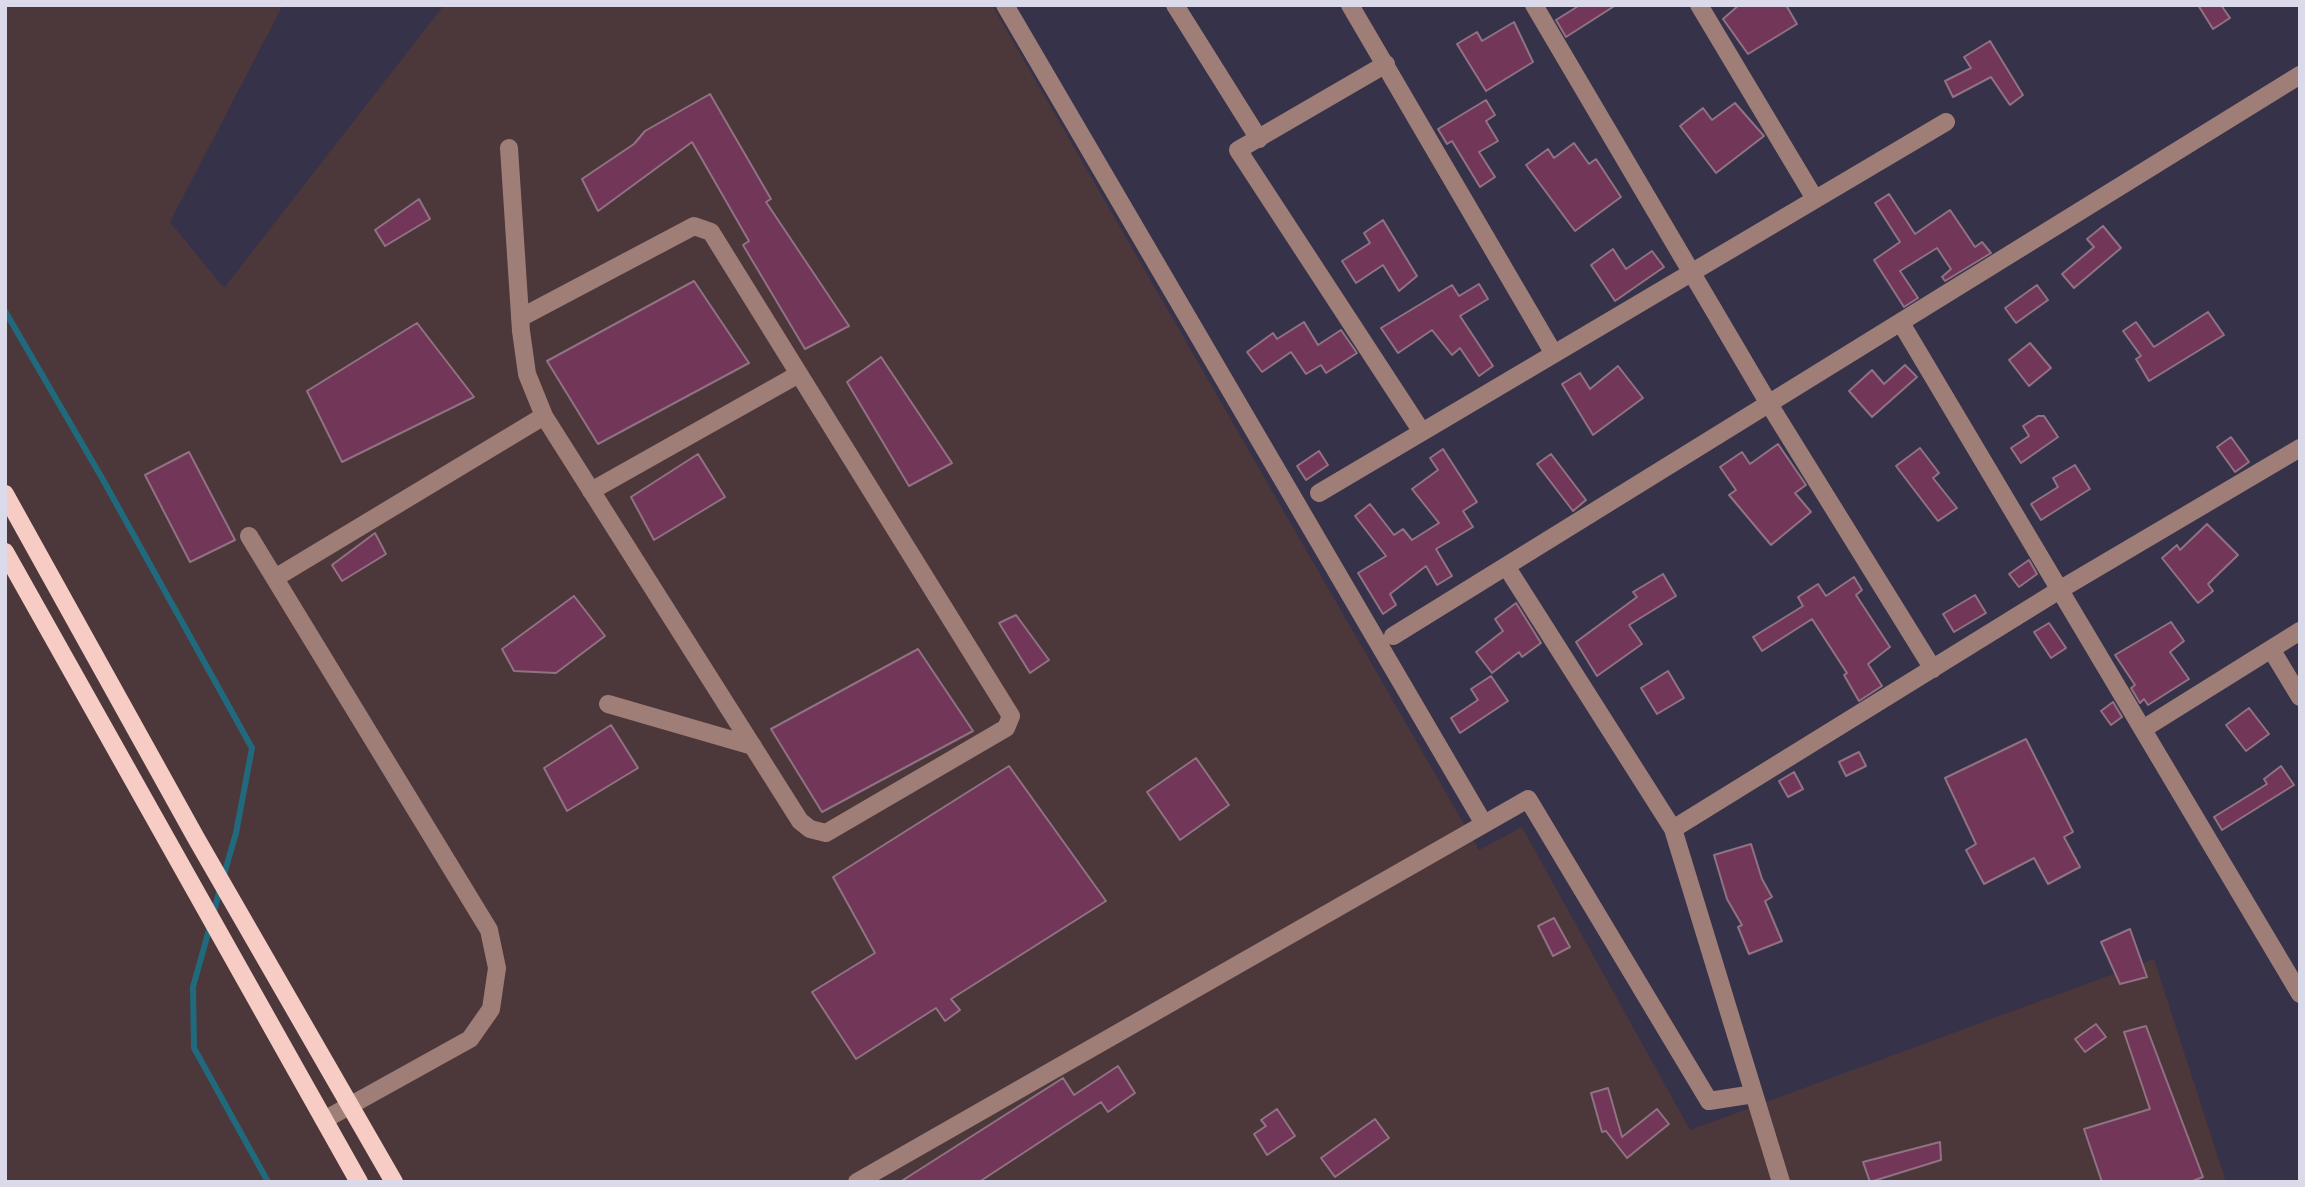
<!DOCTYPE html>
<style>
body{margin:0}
#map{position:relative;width:2305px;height:1187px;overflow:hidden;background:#36324a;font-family:"Zilla Slab",serif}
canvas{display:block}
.frame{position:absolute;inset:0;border:7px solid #dbdaea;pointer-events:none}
</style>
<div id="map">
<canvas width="2305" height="1187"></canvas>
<div class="frame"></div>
</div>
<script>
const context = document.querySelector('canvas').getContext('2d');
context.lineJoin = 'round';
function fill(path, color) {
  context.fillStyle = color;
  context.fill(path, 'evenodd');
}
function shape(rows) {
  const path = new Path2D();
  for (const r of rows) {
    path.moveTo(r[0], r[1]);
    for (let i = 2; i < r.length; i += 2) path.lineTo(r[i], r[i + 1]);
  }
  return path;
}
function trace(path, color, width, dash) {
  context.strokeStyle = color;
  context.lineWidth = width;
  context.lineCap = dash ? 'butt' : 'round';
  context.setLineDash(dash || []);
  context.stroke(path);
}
fill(shape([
 [5,5,283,5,170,222,224,288,444,5,992,5,1479,850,1522,827,1690,1130,2154,959,2226,1182,5,1182]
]), '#4c373a');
trace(shape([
 [5,311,102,478,252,748,236,833,223,878],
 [213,915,220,889],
 [210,926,193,987,194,1048,268,1182]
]), '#216a7e', 6);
const building = shape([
 [1580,5,1616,5,1566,37,1556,20,1580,5],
 [1739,5,1786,5,1797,24,1748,54,1723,19,1739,5],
 [2198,5,2221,5,2230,18,2213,29,2198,5],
 [1514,22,1533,62,1486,91,1457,44,1477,32,1482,41,1514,22],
 [1990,41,2023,95,2010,105,1991,77,1953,97,1945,81,1971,68,1964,57,1990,41],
 [710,94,771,199,766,202,849,326,805,349,743,245,749,241,692,142,598,211,582,179,634,144,645,131,710,94],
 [1486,100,1495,115,1486,121,1498,141,1479,152,1495,177,1480,187,1452,141,1447,144,1438,129,1486,100],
 [1735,103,1764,136,1716,173,1680,126,1703,108,1712,120,1735,103],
 [1574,143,1589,164,1596,159,1621,197,1575,231,1526,165,1548,149,1554,158,1574,143],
 [1889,194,1915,234,1950,210,1975,247,1982,242,1991,253,1945,281,1942,277,1951,269,1937,248,1900,271,1918,298,1904,307,1874,260,1900,242,1875,203,1889,194],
 [419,199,430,219,385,246,375,230,419,199],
 [1383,220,1417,276,1399,291,1383,265,1356,283,1342,261,1370,243,1364,233,1383,220],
 [2103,226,2121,248,2074,288,2062,274,2094,247,2087,239,2103,226],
 [1613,249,1626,269,1652,251,1664,267,1615,301,1591,265,1613,249],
 [694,281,749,363,598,444,547,361,694,281],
 [1479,284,1488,299,1460,316,1493,366,1479,376,1460,348,1452,355,1432,330,1398,353,1381,328,1452,285,1459,296,1479,284],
 [2037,285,2048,300,2016,323,2005,308,2037,285],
 [2208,312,2224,335,2149,381,2136,359,2141,356,2123,331,2136,322,2154,347,2208,312],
 [1304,322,1318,345,1341,330,1357,353,1326,373,1321,365,1306,374,1291,352,1262,372,1247,352,1273,333,1277,339,1304,322],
 [417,323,474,397,342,462,307,391,417,323],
 [2030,343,2051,368,2029,386,2009,360,2030,343],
 [881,357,952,463,909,486,847,382,881,357],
 [1905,365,1917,377,1872,417,1849,391,1872,370,1884,384,1905,365],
 [1618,366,1643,398,1593,435,1562,384,1580,373,1590,389,1618,366],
 [2038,416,2044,416,2058,437,2021,463,2011,448,2029,436,2023,426,2038,416],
 [2231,437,2249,462,2235,472,2217,447,2231,437],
 [1778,444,1806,485,1795,493,1811,512,1771,545,1729,495,1736,490,1720,467,1742,452,1750,464,1778,444],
 [1920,448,1939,473,1933,478,1957,508,1938,521,1896,466,1920,448],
 [1443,449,1477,502,1463,511,1473,527,1436,549,1452,576,1437,585,1426,566,1390,594,1396,605,1383,614,1358,573,1386,556,1355,516,1370,504,1394,535,1403,529,1412,540,1439,523,1412,489,1438,470,1430,458,1443,449],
 [1319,451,1328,465,1306,480,1297,466,1319,451],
 [189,452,235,540,190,562,145,475,189,452],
 [698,454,725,497,654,540,631,497,698,454],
 [1551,454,1586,500,1573,511,1537,464,1551,454],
 [2075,465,2090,489,2041,520,2031,504,2058,487,2053,478,2075,465],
 [2207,524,2238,555,2208,584,2213,591,2198,603,2162,558,2177,545,2180,550,2207,524],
 [375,533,386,554,342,581,332,565,375,533],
 [2029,560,2037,574,2019,587,2009,574,2029,560],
 [1663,574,1676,596,1629,625,1642,644,1597,676,1576,642,1637,597,1633,592,1663,574],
 [1854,577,1862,590,1856,595,1890,647,1868,664,1882,686,1859,701,1844,675,1847,673,1812,619,1762,651,1753,637,1803,606,1798,597,1818,584,1826,596,1854,577],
 [1975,595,1986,613,1954,632,1943,614,1975,595],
 [574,596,605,636,556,673,514,671,502,649,574,596],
 [1516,603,1541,643,1522,657,1519,652,1492,673,1476,652,1503,631,1495,619,1516,603],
 [1016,615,1049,660,1030,673,999,623,1016,615],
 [2171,622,2184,641,2170,652,2189,679,2148,705,2144,699,2140,703,2131,688,2135,685,2115,655,2171,622],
 [2049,623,2066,648,2051,658,2034,632,2049,623],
 [918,649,973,731,822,812,771,729,918,649],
 [1668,671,1684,698,1657,714,1641,688,1668,671],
 [1491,676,1508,701,1460,733,1451,718,1478,700,1471,689,1491,676],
 [2113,702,2122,717,2111,725,2101,711,2113,702],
 [2249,708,2269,734,2246,751,2226,725,2249,708],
 [611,725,638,768,567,811,544,768,611,725],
 [2026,739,2073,832,2064,837,2080,867,2048,884,2034,858,1984,884,1966,850,1976,844,1945,778,2026,739],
 [1859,752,1866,766,1846,776,1839,762,1859,752],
 [1196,758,1229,805,1180,840,1147,792,1196,758],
 [1009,766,1106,901,951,999,960,1010,945,1021,936,1008,856,1059,812,992,875,953,833,877,1009,766],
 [2281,766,2294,785,2222,830,2214,817,2267,784,2264,779,2281,766],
 [1794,772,1803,789,1788,797,1779,781,1794,772],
 [1751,844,1762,879,1772,897,1765,901,1782,941,1749,954,1738,927,1742,925,1727,899,1714,855,1751,844],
 [1554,918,1570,947,1553,956,1538,926,1554,918],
 [2130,929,2147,977,2120,984,2101,942,2130,929],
 [2096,1024,2106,1037,2085,1052,2075,1039,2096,1024],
 [2146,1026,2203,1177,2190,1182,2102,1182,2084,1129,2150,1109,2124,1032,2146,1026],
 [1118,1066,1135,1093,1108,1112,1101,1102,979,1182,900,1182,1063,1078,1074,1095,1118,1066],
 [1608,1088,1622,1137,1657,1109,1669,1124,1627,1158,1606,1131,1602,1132,1591,1093,1608,1088],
 [1277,1109,1295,1136,1267,1155,1254,1134,1266,1126,1261,1120,1277,1109],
 [1375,1119,1389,1138,1335,1177,1321,1158,1375,1119],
 [1940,1142,1941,1160,1870,1182,1863,1162,1940,1142]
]);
fill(building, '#723658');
trace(building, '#907282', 2);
trace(shape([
 [1005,5,1484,824],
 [1175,5,1259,139],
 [1350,5,1554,354],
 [1534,5,1769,404,1933,669],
 [1699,5,1815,199],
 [1386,64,1238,150,1422,432],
 [509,148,521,331,527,374,544,416,800,821,810,829,826,833,1006,728,1011,716,711,232,694,226,520,318],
 [1901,323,2300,994],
 [591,491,799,374],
 [1319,493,1946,122],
 [249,536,489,930,497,968,491,1009,470,1039,324,1120],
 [1506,566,1673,829,1781,1182],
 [275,578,544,416],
 [1393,636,2300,75],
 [2271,649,2300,697],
 [608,704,753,746],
 [2143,729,2300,631],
 [1673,829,2061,589,2300,448],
 [857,1182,1528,799,1709,1101,1754,1094]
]), '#9f7e77', 18);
trace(shape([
 [5,494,196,838,394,1182],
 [5,552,359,1182]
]), '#f6ccc4', 18);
</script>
